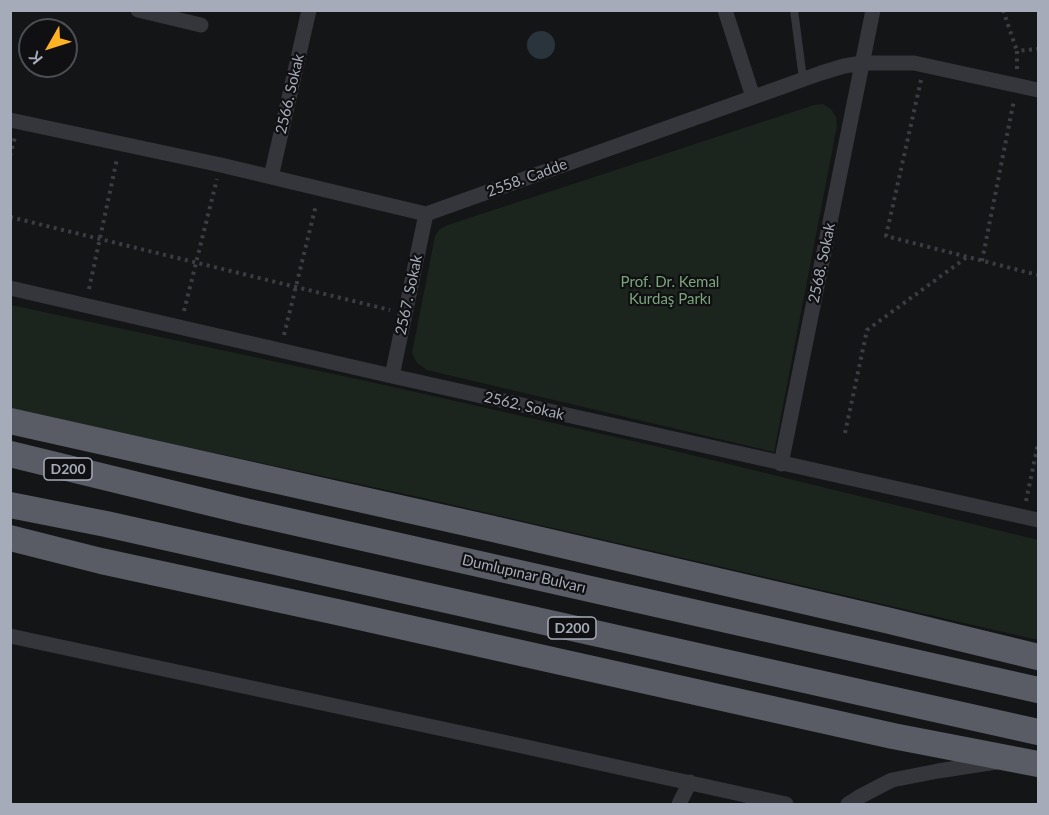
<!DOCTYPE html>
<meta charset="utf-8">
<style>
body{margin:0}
#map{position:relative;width:1049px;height:815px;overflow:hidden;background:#141517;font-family:Lato,sans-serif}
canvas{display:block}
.frame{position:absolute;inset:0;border:12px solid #a5abb8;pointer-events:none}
.north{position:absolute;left:18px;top:18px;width:60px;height:60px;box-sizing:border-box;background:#101012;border:2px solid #4c4e54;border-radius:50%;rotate:231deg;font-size:16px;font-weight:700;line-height:24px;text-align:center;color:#a5abb8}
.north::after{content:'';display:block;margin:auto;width:21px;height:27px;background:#ffb224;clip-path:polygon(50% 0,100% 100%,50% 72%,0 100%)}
</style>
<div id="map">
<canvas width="1049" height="815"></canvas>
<div class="frame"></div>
<div class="north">K</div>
</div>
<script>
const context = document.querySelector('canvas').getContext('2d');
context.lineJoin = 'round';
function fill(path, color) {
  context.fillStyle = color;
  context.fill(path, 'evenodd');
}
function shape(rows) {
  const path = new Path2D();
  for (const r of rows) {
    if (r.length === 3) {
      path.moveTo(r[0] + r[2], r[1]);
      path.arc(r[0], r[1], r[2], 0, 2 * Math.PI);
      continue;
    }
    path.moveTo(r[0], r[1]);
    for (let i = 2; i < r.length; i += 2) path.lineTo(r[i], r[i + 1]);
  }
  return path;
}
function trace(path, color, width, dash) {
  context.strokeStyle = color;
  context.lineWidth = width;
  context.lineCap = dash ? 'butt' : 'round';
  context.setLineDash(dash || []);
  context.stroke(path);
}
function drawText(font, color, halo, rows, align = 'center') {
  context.font = font + ' Lato,sans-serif';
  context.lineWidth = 4.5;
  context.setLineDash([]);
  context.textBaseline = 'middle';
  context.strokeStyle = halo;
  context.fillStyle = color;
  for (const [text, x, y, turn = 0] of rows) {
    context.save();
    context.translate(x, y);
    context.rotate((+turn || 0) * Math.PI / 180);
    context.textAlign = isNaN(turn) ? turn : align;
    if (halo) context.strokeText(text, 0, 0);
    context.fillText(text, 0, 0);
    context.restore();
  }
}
fill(shape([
 [823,104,831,109,836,117,837,126,774,452,427,370,417,363,412,353,435,236,440,229,448,225,814,105],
 [11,305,375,383,651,445,1038,540,1038,640,410,495,11,409]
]), '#1c251d');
fill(shape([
 [541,45,14]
]), '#29343c');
trace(shape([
 [1003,10,1017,51],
 [1017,69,1017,51,1038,49,1038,45],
 [921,80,886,236,1038,275],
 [10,156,15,137],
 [10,217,390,310],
 [982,261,1014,100],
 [89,289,117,159],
 [184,311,217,179],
 [284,335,316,205],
 [845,433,867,330,967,257],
 [1026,501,1038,444]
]), '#3b3d43', 4, [3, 4.5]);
trace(shape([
 [794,10,803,79]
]), '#35363c', 8);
trace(shape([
 [138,10,201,25],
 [725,10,753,97],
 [10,120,221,165,426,214,821,73,844,66,862,63,914,63,1038,90],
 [271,177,309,10],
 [10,288,392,376,1038,520],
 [392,376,426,214],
 [781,464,873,10],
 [10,636,522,746,786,804],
 [679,804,690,782],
 [848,804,859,797,892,780,938,771,996,762]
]), '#35363c', 15);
trace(shape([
 [10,421,489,528,886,620,1038,657],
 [10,454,244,511,1038,690],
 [10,505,106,524,1038,732],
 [10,538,101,561,337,612,893,736,1038,764]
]), '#595c64', 26);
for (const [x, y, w] of [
 [68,469,48],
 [572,628,48]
]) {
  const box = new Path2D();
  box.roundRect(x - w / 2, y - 11, w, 22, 4.5);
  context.fillStyle = '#101012';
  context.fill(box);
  trace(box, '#a5abb8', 1.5);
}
drawText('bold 14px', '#a5abb8', null, [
 ["D200",68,469],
 ["D200",572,628]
]);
drawText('15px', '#a5abb8', '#101012', [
 ["2566. Sokak",290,94,-77],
 ["2558. Cadde",527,178,-20],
 ["2568. Sokak",822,263,-78],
 ["2567. Sokak",409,295,-78],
 ["2562. Sokak",524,406,13],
 ["Dumlupınar Bulvarı",524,574,13]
]);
drawText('15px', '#7aa57c', '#101012', [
 ["Prof. Dr. Kemal",670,282],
 ["Kurdaş Parkı",670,299]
]);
</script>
